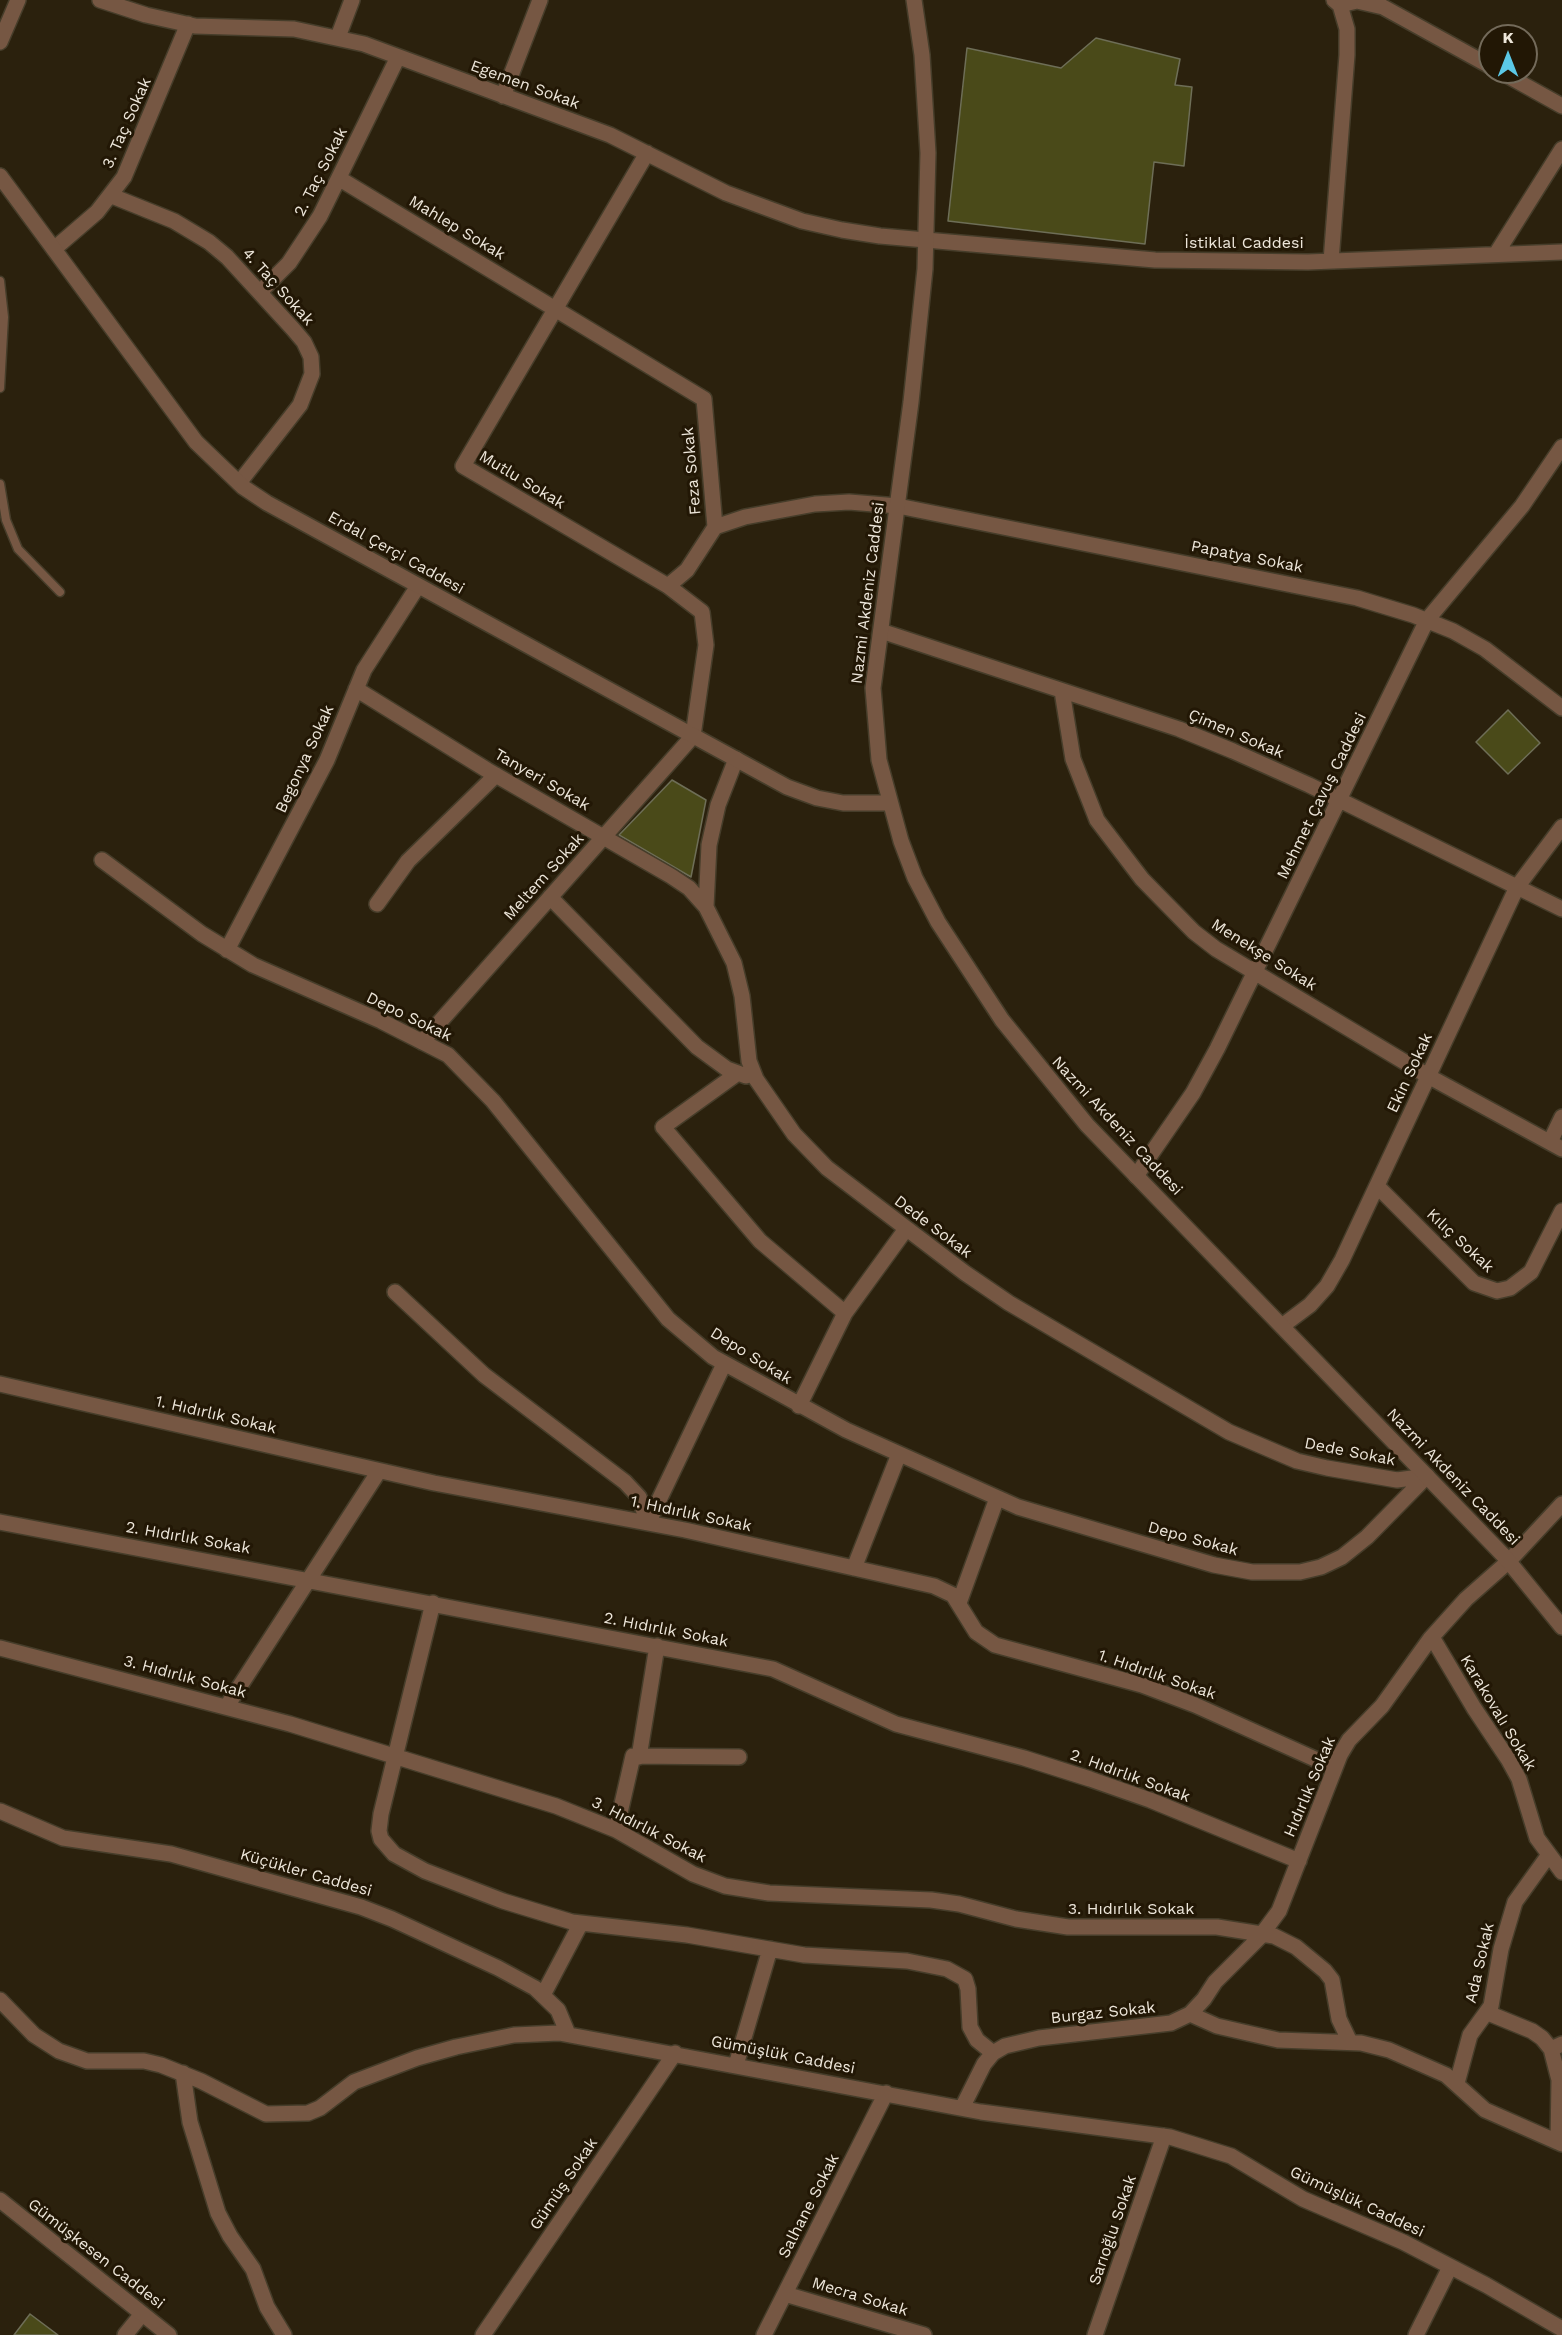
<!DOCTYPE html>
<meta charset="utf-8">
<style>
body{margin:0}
#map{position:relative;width:1562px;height:2335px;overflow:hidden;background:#2b210d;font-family:"Work Sans",sans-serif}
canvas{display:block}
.north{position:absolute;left:1478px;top:24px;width:60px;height:60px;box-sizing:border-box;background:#221705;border:2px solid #736a5a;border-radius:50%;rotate:0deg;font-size:16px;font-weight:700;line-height:24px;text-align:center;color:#ede6da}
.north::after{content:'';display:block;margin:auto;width:21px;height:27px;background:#5bc8e6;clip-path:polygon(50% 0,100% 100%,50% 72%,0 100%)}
</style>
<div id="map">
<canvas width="1562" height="2335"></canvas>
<div class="north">K</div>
</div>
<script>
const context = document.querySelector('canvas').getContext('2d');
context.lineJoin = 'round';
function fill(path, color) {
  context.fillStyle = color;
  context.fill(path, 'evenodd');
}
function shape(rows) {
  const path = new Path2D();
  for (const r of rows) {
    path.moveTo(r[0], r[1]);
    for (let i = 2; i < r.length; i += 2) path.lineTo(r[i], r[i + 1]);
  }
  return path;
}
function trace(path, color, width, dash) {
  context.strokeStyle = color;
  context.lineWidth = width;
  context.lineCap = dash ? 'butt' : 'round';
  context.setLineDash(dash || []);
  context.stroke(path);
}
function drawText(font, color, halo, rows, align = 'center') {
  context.font = font + ' "Work Sans",sans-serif';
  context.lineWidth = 6;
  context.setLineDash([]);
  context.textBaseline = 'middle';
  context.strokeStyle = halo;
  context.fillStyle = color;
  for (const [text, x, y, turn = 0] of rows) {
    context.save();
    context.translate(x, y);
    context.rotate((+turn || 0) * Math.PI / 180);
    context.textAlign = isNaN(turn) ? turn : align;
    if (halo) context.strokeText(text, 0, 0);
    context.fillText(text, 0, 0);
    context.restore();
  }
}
const building = shape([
 [1096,38,1180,59,1175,85,1192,87,1184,166,1154,162,1145,244,948,221,967,48,1061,68,1096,38],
 [1508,710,1540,743,1508,774,1476,742,1508,710],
 [672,780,706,800,691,877,619,835,672,780],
 [30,2314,58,2335,14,2335,30,2314]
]);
fill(building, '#4a4a19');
trace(building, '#6e6e57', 1.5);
const service = shape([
 [0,281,4,317,0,388],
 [0,484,6,520,18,549,60,592]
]);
const minor = shape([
 [100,0,146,15,195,26,294,29,364,44,610,135,726,193,802,221,842,230,880,236,1155,260,1308,262,1562,252],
 [1334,0,1340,5,1357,1,1383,7,1490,66],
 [338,37,352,0],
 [0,42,18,0],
 [1501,72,1562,106],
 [503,96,540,0],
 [340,179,704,399,715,527,745,517,815,504,849,502,898,506,1357,598,1413,615,1453,631,1485,649,1562,708],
 [112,196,174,221,209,242,227,257,293,329,304,342,311,357,312,374,300,405,239,483],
 [54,249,97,212,124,177,188,24],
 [1496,254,1562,149],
 [1331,261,1347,55,1347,29,1340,5],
 [260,292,289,263,320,216,398,57],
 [668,586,687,570,715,527],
 [881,631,1179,729,1233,751,1309,785,1562,909],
 [356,689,487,770,671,876,689,888,706,907],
 [1062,691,1073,759,1097,820,1142,879,1194,932,1216,949,1428,1076,1562,1149],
 [736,759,718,805,709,845,706,907,734,963,742,996,749,1061,756,1079,794,1134,827,1168,965,1273,1009,1303,1229,1432,1297,1461,1327,1468,1397,1480,1427,1476],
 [102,860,202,934,253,965,381,1021,448,1055,493,1101,668,1319,713,1357,846,1430,1018,1507,1214,1565,1252,1572,1300,1572,1321,1567,1342,1557,1367,1537,1427,1476],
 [550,897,697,1047,727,1069,746,1076],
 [377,904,408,861,496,775],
 [227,950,327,760,364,670,418,586],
 [422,1042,693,736,706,645,702,612,668,586,463,466,647,153],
 [738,1073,663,1127,760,1241,845,1313],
 [1550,1142,1562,1117],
 [1136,1176,1193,1093,1217,1049,1427,620,1522,506,1562,447],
 [1377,1186,1474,1283,1497,1291,1510,1288,1531,1272,1562,1211],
 [395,1292,484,1375,625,1482,639,1497,648,1523],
 [1282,1326,1310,1305,1327,1286,1342,1260,1517,887,1562,827],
 [0,1384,434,1483,685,1530,934,1586,953,1595,976,1632,995,1645,1142,1685,1195,1705,1335,1768],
 [799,1406,845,1313,906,1229],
 [0,1522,773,1669,896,1724,1024,1758,1090,1779,1150,1800,1299,1861],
 [648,1523,724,1364],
 [854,1568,899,1454],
 [433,1603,381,1814,379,1831,381,1839,394,1854,425,1871,503,1901,572,1922,687,1935,804,1955,907,1961,947,1969,965,1979,968,1989,970,2027,977,2040,993,2053],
 [959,1603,997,1498],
 [1432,1637,1474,1708,1508,1759,1519,1779,1537,1838,1562,1872],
 [0,1648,290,1724,556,1806,616,1830,693,1874,725,1886,769,1893,931,1900,959,1904,1016,1919,1068,1927,1217,1927,1274,1936,1296,1947,1325,1971,1332,1980,1339,2019,1350,2042],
 [227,1706,379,1471],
 [639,1757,657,1646],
 [0,1811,63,1838,171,1854,361,1907,392,1919,498,1968,535,1988,558,2010,568,2034],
 [616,1830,633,1756,739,1757],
 [543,1995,581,1923],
 [0,2000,34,2035,59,2051,87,2061,144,2061,161,2065,201,2081,266,2114,308,2113,320,2108,354,2082,417,2058,456,2047,514,2035,559,2033,981,2112,1170,2137,1231,2156,1303,2199,1403,2242,1486,2285,1562,2329],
 [1488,2013,1532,2031,1542,2038,1551,2049],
 [1190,2014,1204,1999,1215,1982,1259,1938,1279,1911,1340,1755,1349,1740,1382,1706,1430,1639,1466,1599,1509,1561,1562,1504],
 [736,2065,770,1949],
 [183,2073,190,2122,218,2213,230,2236,253,2269,267,2307,284,2335],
 [1457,2083,1470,2035,1491,2006,1501,1949,1515,1902,1548,1856],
 [962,2108,984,2064,993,2053,1005,2046,1039,2038,1171,2023,1190,2014,1217,2026,1278,2040,1361,2043,1389,2050,1446,2075,1485,2110,1562,2144],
 [1558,2142,1559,2080,1551,2049,1562,2044],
 [785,2294,924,2335],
 [125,2335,142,2314],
 [483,2335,675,2053],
 [764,2335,886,2093],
 [1095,2335,1164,2136],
 [1416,2335,1450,2267]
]);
const tertiary = shape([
 [914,0,922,55,928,153,925,269,911,402,873,688,879,760,901,841,915,878,938,922,1002,1020,1087,1125,1505,1557,1562,1627],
 [0,176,196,442,243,487,267,503,787,787,817,798,843,803,890,803],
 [0,2200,169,2335]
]);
trace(service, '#463d2a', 11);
trace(minor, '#463d2a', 18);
trace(tertiary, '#463d2a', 18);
trace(service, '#765743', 8);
trace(minor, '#765743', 15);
trace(tertiary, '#765743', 15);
drawText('16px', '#ede6da', '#221705', [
 ["Egemen Sokak",525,85,20],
 ["3. Taç Sokak",127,123,-66],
 ["2. Taç Sokak",321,172,-63],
 ["Mahlep Sokak",457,228,31],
 ["İstiklal Caddesi",1244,243],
 ["4. Taç Sokak",278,287,48],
 ["Feza Sokak",692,471,-95],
 ["Mutlu Sokak",522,480,31],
 ["Erdal Çerçi Caddesi",396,553,29],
 ["Papatya Sokak",1247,557,11],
 ["Nazmi Akdeniz Caddesi",868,593,-83],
 ["Çimen Sokak",1236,734,23],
 ["Begonya Sokak",305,759,-65],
 ["Tanyeri Sokak",542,780,30],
 ["Mehmet Çavuş Caddesi",1322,796,-64],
 ["Meltem Sokak",544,877,-48],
 ["Menekşe Sokak",1264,955,32],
 ["Depo Sokak",409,1017,26],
 ["Ekin Sokak",1410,1073,-65],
 ["Nazmi Akdeniz Caddesi",1117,1126,47],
 ["Dede Sokak",933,1227,37],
 ["Kılıç Sokak",1460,1241,43],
 ["Depo Sokak",751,1356,32],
 ["1. Hıdırlık Sokak",216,1415,13],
 ["Dede Sokak",1350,1452,11],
 ["Nazmi Akdeniz Caddesi",1453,1477,46],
 ["1. Hıdırlık Sokak",691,1514,12],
 ["2. Hıdırlık Sokak",188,1538,10],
 ["Depo Sokak",1193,1539,15],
 ["2. Hıdırlık Sokak",666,1630,11],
 ["1. Hıdırlık Sokak",1157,1675,19],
 ["3. Hıdırlık Sokak",185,1677,15],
 ["Karakovalı Sokak",1498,1713,59],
 ["2. Hıdırlık Sokak",1130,1776,20],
 ["Hıdırlık Sokak",1310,1787,-67],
 ["3. Hıdırlık Sokak",649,1830,27],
 ["Küçükler Caddesi",306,1873,16],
 ["3. Hıdırlık Sokak",1131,1909],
 ["Ada Sokak",1480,1963,-77],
 ["Burgaz Sokak",1103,2013,-6],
 ["Gümüşlük Caddesi",783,2055,11],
 ["Gümüş Sokak",564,2184,-56],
 ["Gümüşlük Caddesi",1357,2202,25],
 ["Salhane Sokak",809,2206,-63],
 ["Sarıoğlu Sokak",1113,2230,-71],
 ["Gümüşkesen Caddesi",96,2254,38],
 ["Mecra Sokak",860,2297,17]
]);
</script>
